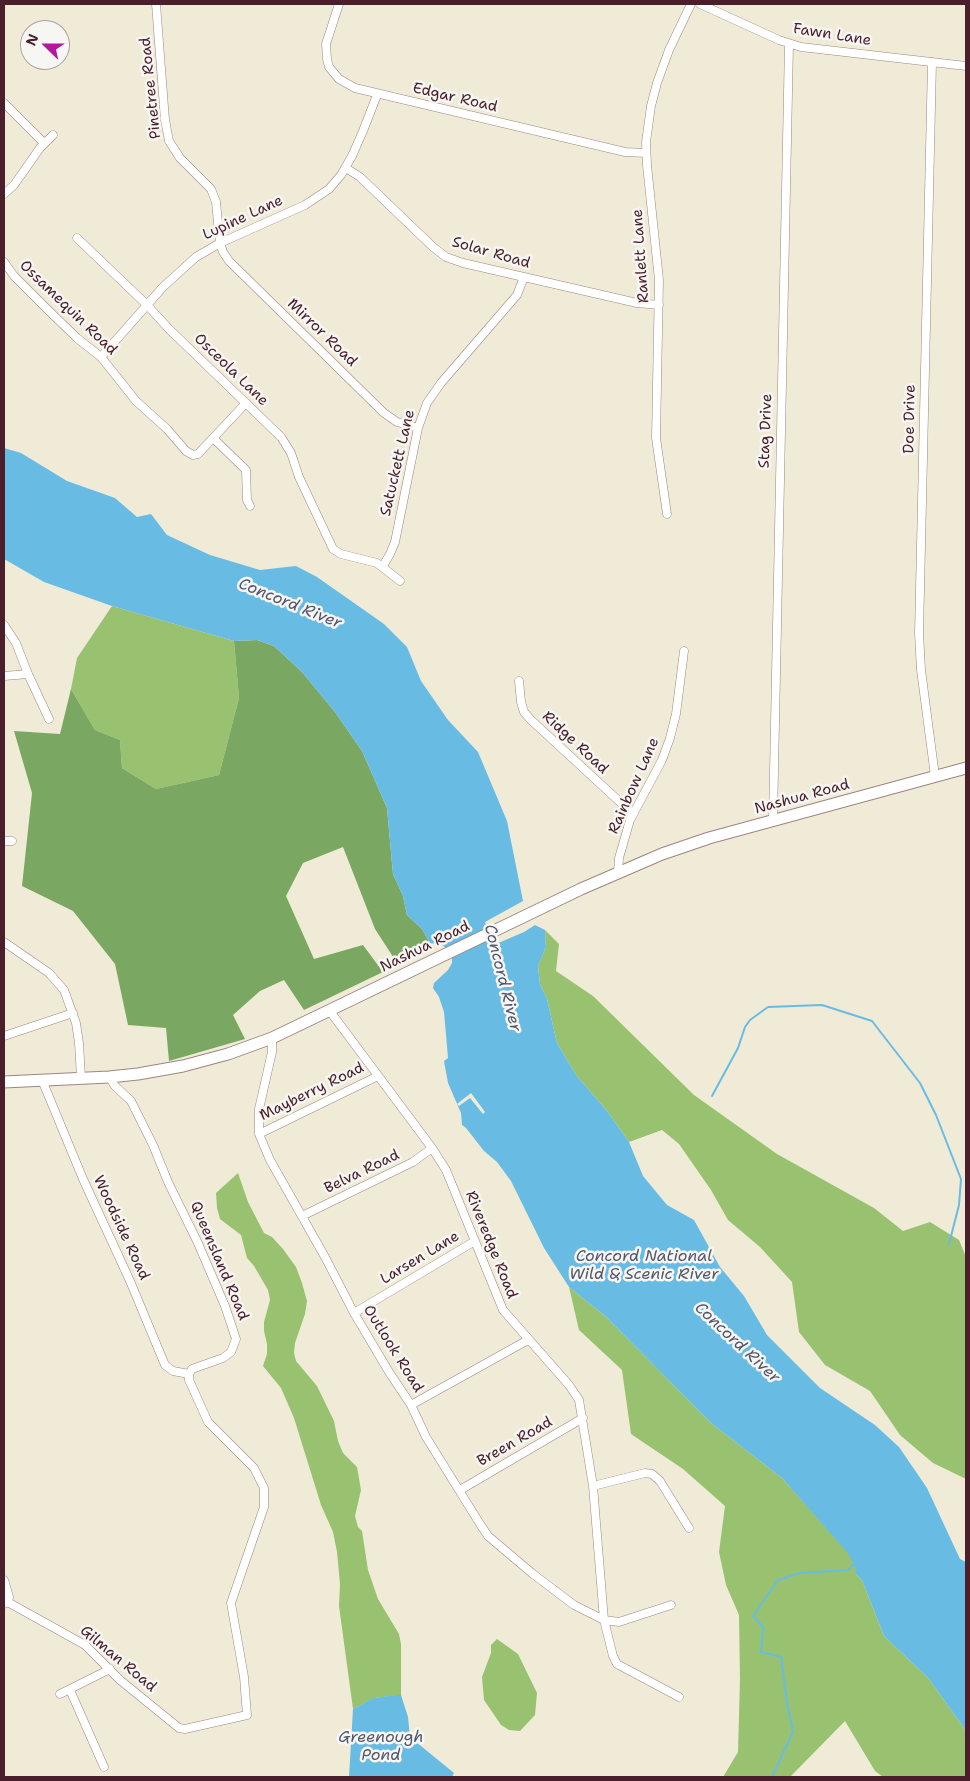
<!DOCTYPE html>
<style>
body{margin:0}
#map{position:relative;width:970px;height:1781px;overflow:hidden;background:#f0ebd7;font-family:"Shantell Sans",sans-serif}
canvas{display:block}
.frame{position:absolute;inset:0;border:5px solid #4a1f2b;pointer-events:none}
.north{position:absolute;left:20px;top:20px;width:50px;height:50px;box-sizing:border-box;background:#f6f6f2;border:1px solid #b1a0a2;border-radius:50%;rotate:292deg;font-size:14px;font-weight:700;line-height:20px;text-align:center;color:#4a1f2b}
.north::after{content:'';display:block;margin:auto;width:18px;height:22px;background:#b5179e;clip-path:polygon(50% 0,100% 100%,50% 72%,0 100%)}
</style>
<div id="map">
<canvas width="970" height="1781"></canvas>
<div class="frame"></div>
<div class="north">N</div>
</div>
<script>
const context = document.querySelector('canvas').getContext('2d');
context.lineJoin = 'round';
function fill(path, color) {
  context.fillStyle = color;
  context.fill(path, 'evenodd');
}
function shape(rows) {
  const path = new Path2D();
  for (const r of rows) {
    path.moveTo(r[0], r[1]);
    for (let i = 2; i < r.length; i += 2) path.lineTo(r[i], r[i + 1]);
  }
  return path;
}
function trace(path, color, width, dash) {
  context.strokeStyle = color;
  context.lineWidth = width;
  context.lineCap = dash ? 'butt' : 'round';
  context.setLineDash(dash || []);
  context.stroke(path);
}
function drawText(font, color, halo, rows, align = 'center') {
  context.font = font + ' "Shantell Sans",sans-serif';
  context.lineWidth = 5;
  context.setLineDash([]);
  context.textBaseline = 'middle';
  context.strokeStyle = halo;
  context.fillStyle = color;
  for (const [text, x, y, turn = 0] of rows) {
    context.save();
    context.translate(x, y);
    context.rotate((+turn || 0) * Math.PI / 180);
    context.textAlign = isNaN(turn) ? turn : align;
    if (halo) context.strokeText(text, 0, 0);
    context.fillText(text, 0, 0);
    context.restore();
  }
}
fill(shape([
 [112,606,234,641,239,698,219,775,156,789,122,768,120,740,95,730,71,689,77,658],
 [545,930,559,944,556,971,593,996,694,1095,777,1154,874,1208,903,1231,930,1222,959,1240,966,1257,966,1479,933,1463,900,1435,870,1391,825,1365,799,1332,792,1282,760,1247,728,1220,711,1190,679,1144,662,1130,629,1142,607,1111,576,1075,557,1043,547,999,540,984,538,966,546,947],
 [238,1173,248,1202,264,1233,272,1237,283,1249,296,1267,302,1283,307,1301,305,1314,295,1343,294,1353,296,1361,317,1386,334,1421,338,1441,343,1453,357,1467,361,1490,355,1516,358,1527,362,1531,368,1570,378,1599,399,1634,401,1644,401,1695,375,1698,353,1709,339,1606,340,1584,337,1552,333,1532,321,1505,294,1418,281,1388,263,1366,267,1354,267,1344,264,1331,264,1322,270,1300,268,1290,254,1266,247,1258,241,1235,220,1219,217,1208,216,1193],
 [569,1287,605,1316,711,1423,782,1478,848,1552,856,1566,856,1574,862,1580,884,1636,929,1679,966,1731,966,1777,883,1777,875,1771,845,1721,790,1777,723,1777,738,1752,740,1679,739,1615,726,1585,719,1552,725,1506,683,1469,631,1434,622,1370,579,1330],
 [497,1639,518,1654,537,1693,535,1715,520,1731,509,1730,501,1725,484,1700,482,1677,491,1653,491,1645]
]), '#98c26f');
fill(shape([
 [257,640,274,646,302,672,335,712,362,751,387,808,393,874,403,896,407,915,422,929,430,943,399,966,375,929,343,847,303,863,286,896,314,959,363,945,383,972,304,1010,284,980,260,991,233,1015,245,1039,169,1061,166,1028,128,1025,115,964,73,911,22,886,32,793,14,731,60,734,71,689,95,730,120,740,122,768,156,789,219,775,239,698,234,641]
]), '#7aa862');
fill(shape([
 [4,448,21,453,67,481,115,498,137,517,151,514,167,535,210,555,260,570,296,566,317,577,384,624,407,647,421,681,448,720,478,752,507,821,523,901,485,922,492,939,496,944,524,932,535,925,545,930,546,947,538,966,540,984,547,999,557,1043,576,1075,607,1111,629,1142,643,1176,667,1205,694,1220,720,1267,744,1296,767,1335,820,1388,875,1425,899,1447,927,1488,960,1559,966,1562,966,1731,929,1679,884,1636,862,1580,856,1574,855,1566,847,1552,782,1478,711,1423,605,1316,569,1287,544,1248,511,1181,497,1162,484,1151,466,1128,462,1125,461,1113,448,1083,444,1061,448,1058,444,1012,439,997,433,988,434,983,448,970,452,963,452,957,443,945,430,943,422,929,407,915,403,896,393,874,387,808,362,751,335,712,302,672,274,646,257,640,234,641,112,606,44,582,4,559],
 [397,1695,401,1695,408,1717,410,1737,454,1773,452,1777,349,1777,353,1709,374,1698]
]), '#68bce4');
fill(shape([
 [471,1093,485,1112,483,1114,470,1098,459,1106,457,1104]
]), '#f0ebd7');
trace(shape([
 [712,1096,738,1048,745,1027,750,1020,768,1007,822,1005,872,1021,920,1083,936,1115,961,1179,959,1205,949,1244],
 [772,1777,793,1732,787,1702,781,1657,761,1652,763,1627,753,1616,778,1580,800,1573,848,1570,855,1563]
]), '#68bce4', 2);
const street = shape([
 [156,4,165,120,169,141,180,158,211,189,216,202,220,243,223,252,229,261,384,413,397,422,418,428],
 [339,4,326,44,327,59,329,67,339,79,355,88,625,152,646,153],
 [700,4,779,40,801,47,966,66],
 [932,62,919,633,921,670,935,776],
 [4,103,44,143],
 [346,168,360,177,433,247,446,257,463,263,637,303,659,305],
 [4,194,14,185,40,148,53,135],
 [77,238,147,305,169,329,281,437,291,453,299,477,333,549,341,554,377,563,400,581],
 [4,262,14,276,45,307,77,338,101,357,136,401,167,429,186,451,193,455,198,454,246,403],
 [101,357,163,287,196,257,220,243,305,205,329,189,341,175,352,156,363,131,377,95],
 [213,438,246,470,247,500,250,506],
 [667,514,656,438,659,280,647,165,646,142,651,106,657,83,669,50,691,4],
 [383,566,390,554,395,542,418,428,427,403,441,383,517,295,524,277],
 [4,625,16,643,28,674,49,719],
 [4,676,28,674],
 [519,681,521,702,524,712,531,720,633,814],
 [773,820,789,44],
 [4,841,12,841],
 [618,872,619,858,630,820,662,760,670,738,676,714,684,651],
 [4,942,49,973,64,990,76,1023,79,1043,81,1078],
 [329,1010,432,1148,446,1170,503,1310,569,1385,579,1400,593,1486,604,1620,613,1656,617,1664,679,1697],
 [4,1036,73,1013],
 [272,1038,272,1052,259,1109,259,1134,270,1160,325,1257,354,1313,389,1372,411,1405,426,1437,480,1524,488,1536,533,1574,574,1605,604,1620,619,1622,671,1605],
 [42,1080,83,1179,130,1281,165,1365,173,1371,189,1374],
 [259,1134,378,1076],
 [302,1216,413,1162,432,1148],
 [354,1313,475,1241],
 [411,1405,528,1340],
 [593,1486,645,1473,652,1474,660,1481,689,1528],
 [460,1490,583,1418],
 [4,1580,9,1597,8,1602,4,1604],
 [4,1600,85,1645,120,1680,179,1728,185,1729,247,1715,244,1677,231,1603,264,1507,264,1488,254,1468,208,1422,189,1380,189,1374,192,1369,223,1358,231,1352,236,1339,225,1306,197,1241,168,1182,153,1145,131,1101,115,1086,109,1077],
 [70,1690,104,1767],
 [60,1694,110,1669]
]);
const secondary = shape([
 [4,1082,109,1077,138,1074,183,1066,228,1054,272,1038,581,889,662,854,709,838,966,768]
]);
trace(street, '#9d8581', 9);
trace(secondary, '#9d8581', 13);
trace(street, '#fff', 8);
trace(secondary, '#fff', 11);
drawText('15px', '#4a1f2b', '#f6f6f2', [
 ["Fawn Lane",832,35,9],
 ["Pinetree Road",151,88,-96],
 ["Edgar Road",455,98,13],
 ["Lupine Lane",243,218,-25],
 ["Solar Road",491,253,16],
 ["Ranlett Lane",641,256,-94],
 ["Ossamequin Road",68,308,44],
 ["Mirror Road",322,333,44],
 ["Osceola Lane",231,370,44],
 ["Doe Drive",910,419,-89],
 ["Stag Drive",766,431,-88],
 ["Satuckett Lane",398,463,-77],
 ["Ridge Road",575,743,43],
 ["Rainbow Lane",634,786,-66],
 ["Nashua Road",802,797,-15],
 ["Nashua Road",425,947,-26],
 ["Mayberry Road",312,1092,-26],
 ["Belva Road",362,1172,-26],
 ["Woodside Road",121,1228,65],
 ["Riveredge Road",491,1245,68],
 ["Larsen Lane",420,1258,-31],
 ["Queensland Road",219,1261,67],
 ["Outlook Road",393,1349,58],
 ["Breen Road",515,1442,-30],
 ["Gilman Road",118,1659,40]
]);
drawText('italic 16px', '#54566c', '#f6f6f2', [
 ["Concord River",290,604,22],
 ["Concord River",502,978,76],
 ["Concord National",644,1257],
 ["Wild & Scenic River",644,1275],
 ["Concord River",737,1343,43],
 ["Greenough",381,1738],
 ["Pond",381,1756]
]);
</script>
